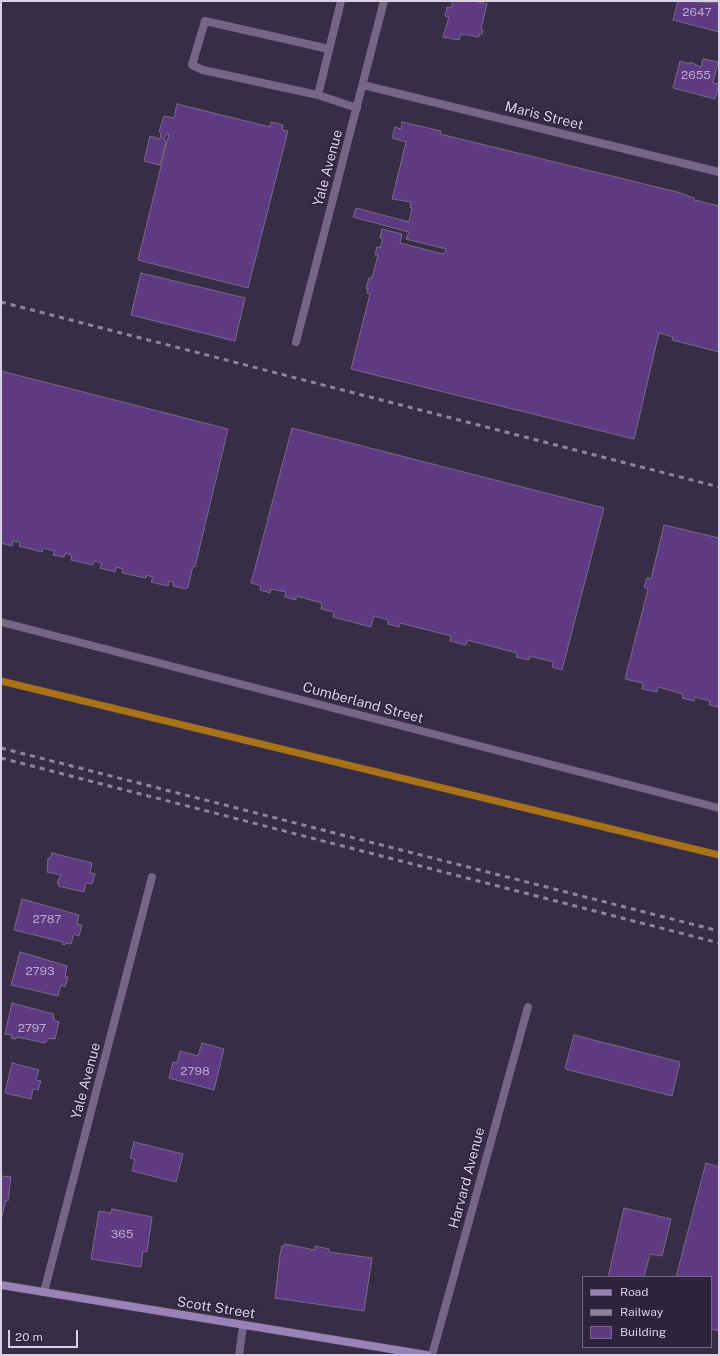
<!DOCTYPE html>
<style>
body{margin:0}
#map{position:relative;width:720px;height:1356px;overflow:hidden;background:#382d46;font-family:"Public Sans",sans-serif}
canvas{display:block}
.frame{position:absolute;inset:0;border:2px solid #d8d1e2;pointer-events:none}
.legend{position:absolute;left:582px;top:1276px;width:130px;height:72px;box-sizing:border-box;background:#2e233c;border:1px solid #72697e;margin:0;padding:5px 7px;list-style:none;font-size:12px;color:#d8d1e2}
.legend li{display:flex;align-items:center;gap:8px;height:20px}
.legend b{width:20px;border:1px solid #72697e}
.scale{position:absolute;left:8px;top:1330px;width:70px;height:18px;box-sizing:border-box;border:2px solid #d8d1e2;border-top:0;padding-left:5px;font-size:12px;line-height:14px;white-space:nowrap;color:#d8d1e2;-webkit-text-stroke:3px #2e233c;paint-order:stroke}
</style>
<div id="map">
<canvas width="720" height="1356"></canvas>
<div class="frame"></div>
<ul class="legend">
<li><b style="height:5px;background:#9982b6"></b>Road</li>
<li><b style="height:5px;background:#8f869b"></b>Railway</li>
<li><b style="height:11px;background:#5d3a81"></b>Building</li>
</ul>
<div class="scale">20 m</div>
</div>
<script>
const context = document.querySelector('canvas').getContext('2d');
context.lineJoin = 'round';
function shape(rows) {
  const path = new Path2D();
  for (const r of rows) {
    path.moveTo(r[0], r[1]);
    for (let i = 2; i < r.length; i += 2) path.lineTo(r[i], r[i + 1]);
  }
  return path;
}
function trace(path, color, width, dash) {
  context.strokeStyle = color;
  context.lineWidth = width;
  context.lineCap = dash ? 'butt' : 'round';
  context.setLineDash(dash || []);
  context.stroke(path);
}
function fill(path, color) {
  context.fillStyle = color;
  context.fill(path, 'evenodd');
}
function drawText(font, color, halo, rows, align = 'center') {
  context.font = font + ' "Public Sans",sans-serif';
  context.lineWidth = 3;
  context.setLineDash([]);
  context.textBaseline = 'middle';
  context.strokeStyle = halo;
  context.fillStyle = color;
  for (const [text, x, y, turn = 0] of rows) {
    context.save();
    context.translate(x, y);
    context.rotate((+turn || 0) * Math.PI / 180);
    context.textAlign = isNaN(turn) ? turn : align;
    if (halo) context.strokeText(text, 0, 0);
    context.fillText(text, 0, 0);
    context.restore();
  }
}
trace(shape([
 [1,681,719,855]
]), '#a87219', 7);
const building = shape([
 [453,1,474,1,487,4,481,29,483,30,482,34,479,34,479,37,461,34,459,40,443,37,449,17,445,16,447,7,451,8,453,1],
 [678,1,719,3,719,32,673,20,678,1],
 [703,59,718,62,713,83,719,84,715,99,673,88,680,61,690,64,690,62,701,67,703,59],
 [177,104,270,127,271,122,283,125,282,130,288,131,248,288,138,260,169,134,167,134,165,137,164,140,166,141,160,165,144,161,150,136,160,139,161,133,159,132,164,116,174,118,177,104],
 [402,122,441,131,440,134,677,192,694,198,694,200,719,206,719,352,672,340,673,337,659,333,634,439,351,369,370,294,367,293,368,289,366,289,369,278,372,278,378,255,375,255,377,247,380,248,383,239,380,238,382,229,402,234,400,243,443,254,445,253,446,249,406,239,409,232,353,217,356,208,409,222,412,208,410,208,411,202,392,199,406,142,392,138,395,127,401,129,402,122],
 [141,273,245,298,235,341,131,315,141,273],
 [1,371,228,429,195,567,193,566,188,587,186,589,173,586,174,582,169,581,168,586,151,582,153,577,146,575,146,578,122,573,123,569,116,567,115,572,100,568,102,563,94,561,93,565,71,560,72,555,65,553,64,557,53,555,55,551,43,548,42,552,19,546,20,542,13,541,12,546,1,543,1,371],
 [292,428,604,508,562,670,552,667,553,662,530,656,529,660,516,657,517,653,467,640,466,645,450,641,451,636,400,623,399,627,388,624,388,620,374,616,371,627,333,617,334,612,321,609,322,603,296,596,296,600,285,597,286,592,271,589,270,593,260,590,261,586,251,583,292,428],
 [664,525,719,538,719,707,709,705,710,701,695,697,694,701,682,698,683,694,658,687,657,692,642,689,643,683,625,679,648,589,644,587,647,578,651,579,664,525],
 [52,853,92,863,90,873,95,874,92,884,86,883,84,892,58,886,59,883,57,883,61,875,47,872,48,858,50,859,52,853],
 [22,899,79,915,77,924,82,925,79,936,74,934,71,944,66,943,65,945,62,944,63,942,14,930,22,899],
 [20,952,67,966,65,977,68,977,65,987,61,985,58,996,11,985,20,952],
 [12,1003,53,1014,54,1020,59,1022,55,1039,49,1038,45,1043,17,1037,16,1039,11,1038,12,1035,5,1034,12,1003],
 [574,1035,680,1062,672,1096,565,1069,574,1035],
 [202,1043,224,1049,214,1090,169,1078,173,1062,177,1063,180,1051,198,1056,202,1043],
 [12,1063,39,1070,36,1080,41,1081,38,1090,33,1089,31,1099,5,1093,12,1063],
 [134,1142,183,1154,176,1182,132,1171,135,1159,130,1158,134,1142],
 [706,1163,719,1167,719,1331,711,1329,711,1277,676,1277,706,1163],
 [1,1176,11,1177,8,1201,6,1200,1,1220,1,1176],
 [624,1208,671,1219,662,1256,650,1254,644,1277,608,1277,624,1208],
 [112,1209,152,1217,147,1252,143,1251,141,1267,91,1259,99,1211,111,1213,112,1209],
 [285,1244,315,1250,315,1246,329,1249,329,1252,372,1258,364,1311,275,1298,280,1255,282,1246,285,1246,285,1244]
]);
fill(building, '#5d3a81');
trace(building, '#776b88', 1);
trace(shape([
 [341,1,318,95,357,108],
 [318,95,203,70,192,65,205,21,329,49]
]), '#756687', 8);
trace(shape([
 [363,85,719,172],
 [296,342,384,1],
 [1,622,719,808],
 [44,1292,152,877],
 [239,1355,243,1326],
 [432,1355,528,1007]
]), '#756687', 8);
trace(shape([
 [1,1285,427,1355]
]), '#9982b6', 8);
trace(shape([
 [1,302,719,487],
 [1,748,719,931],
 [1,758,719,943]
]), '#8f869b', 3, [5, 5]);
drawText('12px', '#b9abca', null, [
 ["2647",697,12],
 ["2655",696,75],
 ["2787",47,919],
 ["2793",40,971],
 ["2797",32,1028],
 ["2798",195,1071],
 ["365",122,1234]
]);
drawText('14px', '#d8d1e2', '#2e233c', [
 ["Maris Street",544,116,14],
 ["Yale Avenue",328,168,-75],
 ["Cumberland Street",363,703,15],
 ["Yale Avenue",86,1081,-75],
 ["Harvard Avenue",467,1178,-75],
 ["Scott Street",216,1308,9]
]);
</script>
